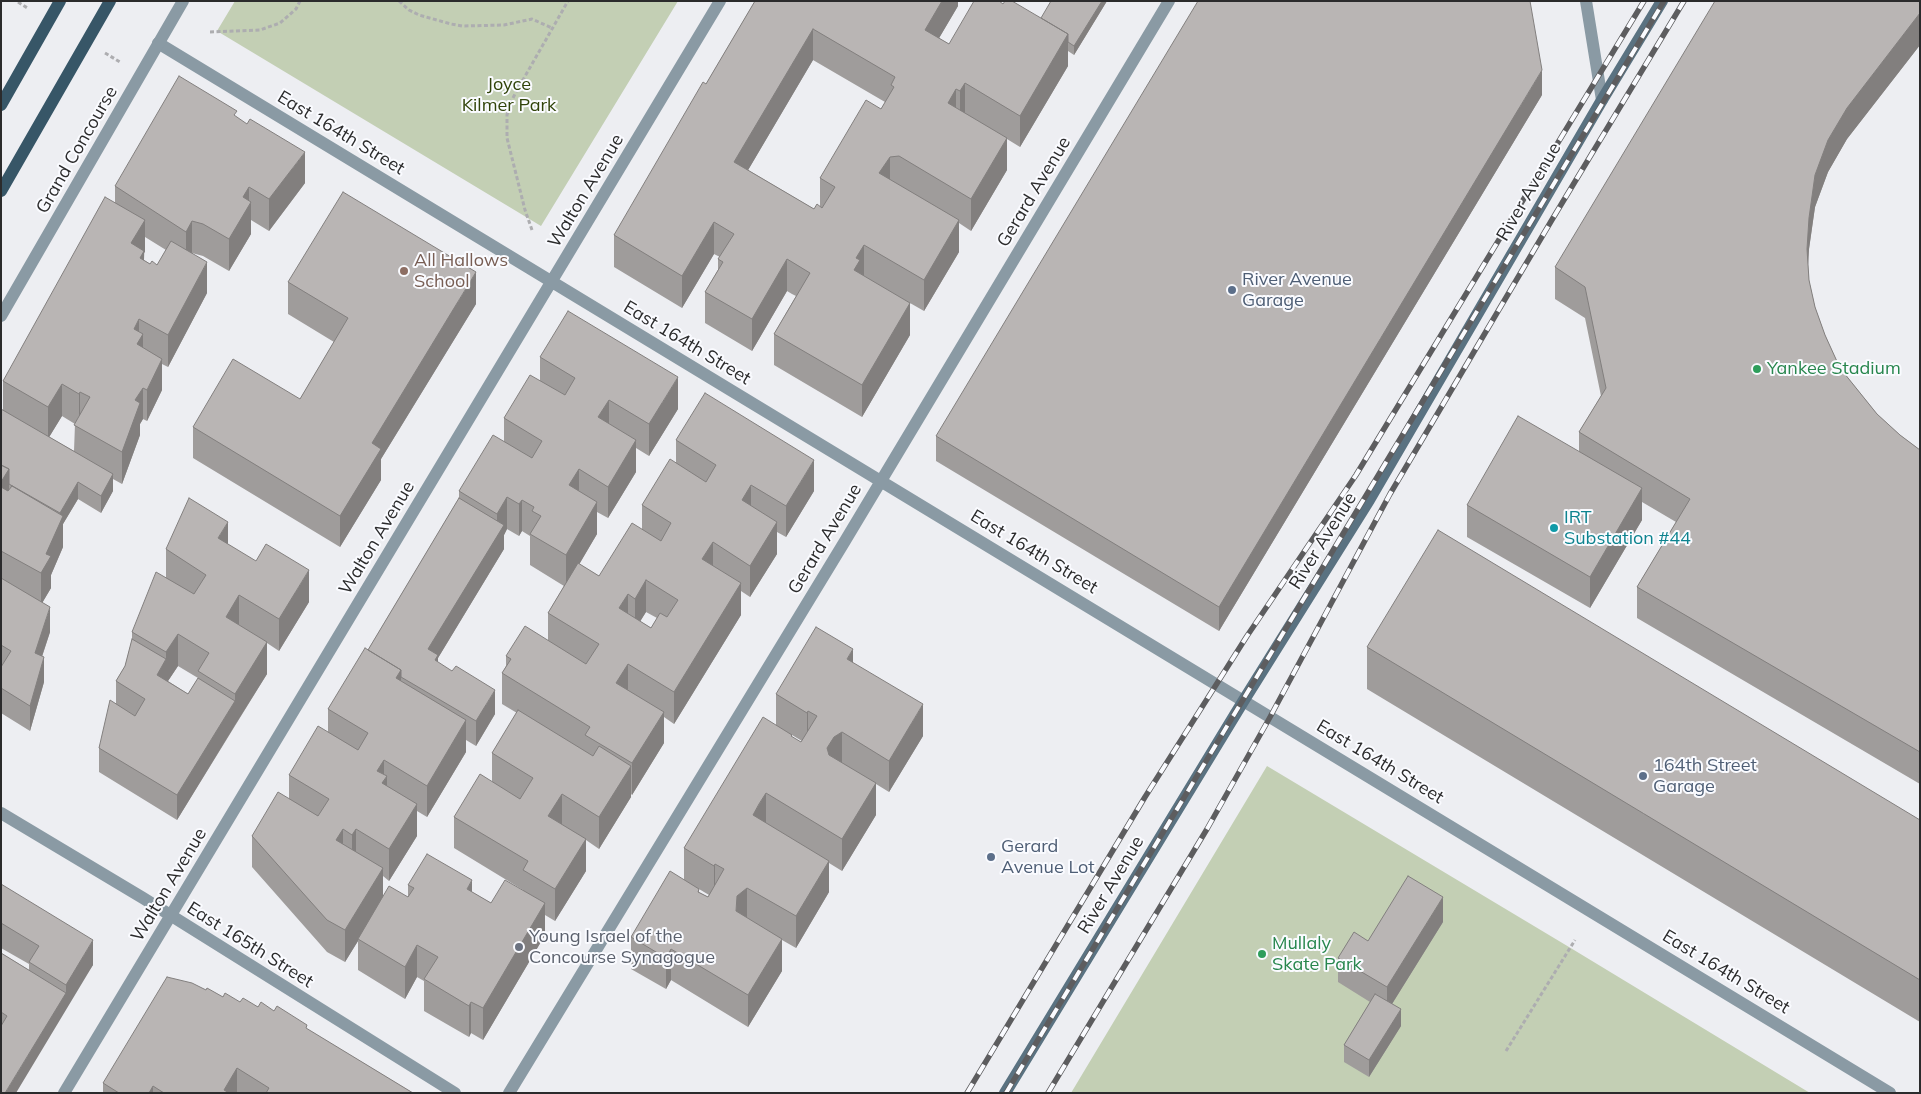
<!DOCTYPE html>
<style>
body{margin:0}
#map{position:relative;width:1921px;height:1094px;overflow:hidden;background:#edeef2;font-family:Mulish,sans-serif}
canvas{display:block}
.frame{position:absolute;inset:0;border:2px solid #2b2b2c;pointer-events:none}
</style>
<div id="map">
<canvas width="1921" height="1094"></canvas>
<div class="frame"></div>
</div>
<script>
const context = document.querySelector('canvas').getContext('2d');
context.lineJoin = 'round';
function fill(path, color) {
  context.fillStyle = color;
  context.fill(path, 'evenodd');
}
function shape(rows) {
  const path = new Path2D();
  for (const r of rows) {
    path.moveTo(r[0], r[1]);
    for (let i = 2; i < r.length; i += 2) path.lineTo(r[i], r[i + 1]);
  }
  return path;
}
function trace(path, color, width, dash) {
  context.strokeStyle = color;
  context.lineWidth = width;
  context.lineCap = dash ? 'butt' : 'round';
  context.setLineDash(dash || []);
  context.stroke(path);
}
function drawText(font, color, halo, rows, align = 'center') {
  context.font = font + ' Mulish,sans-serif';
  context.lineWidth = 4;
  context.setLineDash([]);
  context.textBaseline = 'middle';
  context.strokeStyle = halo;
  context.fillStyle = color;
  for (const [text, x, y, turn = 0] of rows) {
    context.save();
    context.translate(x, y);
    context.rotate((+turn || 0) * Math.PI / 180);
    context.textAlign = isNaN(turn) ? turn : align;
    if (halo) context.strokeText(text, 0, 0);
    context.fillText(text, 0, 0);
    context.restore();
  }
}
fill(shape([
 [235,1,678,1,541,226,217,31],
 [1267,766,1569,947,1810,1093,1071,1093]
]), '#c3cfb4');
trace(shape([
 [399,1,409,10,419,15,451,24,462,26,504,25,532,19,552,28],
 [18,2,29,9],
 [210,32,260,30,280,23,296,9,300,1],
 [105,53,120,62],
 [532,230,525,210,507,138,507,115,510,104,516,92,568,1],
 [1506,1051,1575,940]
]), '#adadb0', 3, [4, 2.5]);
trace(shape([
 [1586,1,1602,100],
 [158,43,1890,1093],
 [1,813,143,898,455,1093],
 [64,1093,720,1],
 [509,1093,845,541,1169,1]
]), '#8a9aa4', 12);
trace(shape([
 [1,316,183,1]
]), '#8a9aa4', 12);
trace(shape([
 [1005,1093,1244,700,1369,500,1602,100,1662,1]
]), '#5a7281', 12);
trace(shape([
 [1,105,60,1],
 [1,191,110,1]
]), '#375667', 12);
const rail = shape([
 [967,1093,1145,797,1247,636,1356,475,1644,1],
 [1006,1093,1664,1],
 [1048,1093,1207,829,1269,719,1390,494,1553,218,1684,1]
]);
trace(rail, '#5d5d5f', 5.5);
trace(rail, '#fafbff', 4, [11]);
fill(shape([
 [755,1,958,1,958,6,939,38,949,44,1003,4,1041,18,1107,1,1074,55,1068,51,1068,66,1020,147,1007,139,1007,170,971,231,959,223,959,252,924,311,910,303,910,335,862,417,774,365,774,334,796,296,792,294,787,291,752,351,705,323,705,292,718,270,718,259,720,257,714,254,682,308,614,267,614,235,706,84],
 [813,60,885,102,881,109,820,178,820,206,814,209,748,170],
 [1920,1,1920,45,1847,139,1828,172,1815,207,1809,249,1808,265,1809,280,1815,307,1825,335,1840,368,1877,414,1900,435,1920,450,1920,784,1637,618,1637,587,1676,522,1642,502,1642,520,1590,608,1467,537,1467,505,1579,452,1579,432,1601,396,1585,318,1555,299,1555,267],
 [1542,95,1219,631,936,461,936,436],
 [237,117,305,183,269,231,251,220,251,234,229,271,203,256,192,253,207,293,168,367,162,364,162,390,147,421,143,419,140,424,140,435,122,484,113,479,113,491,101,513,78,499,63,524,63,547,51,575,51,588,42,603,50,632,42,657,44,682,30,731,1,713,1,409,3,411,3,381,115,203,115,186],
 [145,237,166,250,157,265,150,264,144,260],
 [62,416,75,424,74,451,49,437],
 [288,282,476,304,381,459,381,480,340,547,193,458,193,427,300,399,334,342,288,314],
 [540,357,678,409,649,456,636,448,636,472,608,518,597,512,597,534,579,564,599,576,642,529,642,505,676,463,676,440,814,491,786,537,777,532,777,554,750,597,741,591,741,615,674,724,664,717,664,743,632,795,631,794,631,797,599,849,586,840,586,871,555,921,545,915,545,935,483,1040,471,1033,469,1037,424,1011,424,981,417,977,405,999,358,970,358,941,345,962,327,952,252,867,252,836,289,799,289,775,328,732,328,709,368,650,459,498,459,491,504,441,504,418,540,381],
 [507,529,519,536,522,531,530,536,530,565,564,586,548,613,548,640,506,656,506,666,502,673,502,704,517,713,492,753,492,782,454,817,454,848,523,890,491,903,472,892,408,885,408,897,383,897,383,876,389,881,417,836,417,811,427,817,466,752,466,740,476,746,495,714,438,663,438,658,504,549,504,535],
 [646,612,657,618,651,628,640,621],
 [228,544,309,602,279,651,267,643,267,674,177,820,99,772,99,748,116,704,116,681,125,666,132,639,132,632,166,577,166,549],
 [178,666,198,678,188,694,168,681],
 [1367,647,1920,820,1920,1022,1367,689],
 [853,663,923,736,889,792,876,784,876,815,842,871,829,863,829,892,796,948,782,940,782,971,748,1027,671,980,666,989,631,969,631,937,684,879,684,848,776,725,776,694],
 [792,735,802,741,801,742,792,737],
 [699,889,709,895,708,897,699,892],
 [1,884,93,965,1,1093,1,953,29,970,29,964,1,948],
 [1443,922,1392,1004,1401,1026,1369,1077,1344,1062,1344,1045,1370,1002,1338,982,1338,958,1368,941],
 [206,990,223,997,240,1002,274,1011,307,1029,413,1093,103,1093,103,1083]
]), '#9f9c9b');
fill(shape([
 [942,1,958,1,958,6,925,62,925,30],
 [1102,1,1107,1,1074,55,1074,46],
 [1920,13,1920,45,1847,139,1828,172,1815,207,1809,249,1807,280,1807,249,1809,218,1815,175,1828,140,1847,108],
 [813,29,813,60,734,194,734,162],
 [1068,34,1068,66,1020,147,1020,116],
 [1542,70,1542,95,1219,631,1219,607],
 [965,83,965,115,960,123,960,91],
 [956,89,956,121,948,103],
 [1007,138,1007,170,971,231,971,199],
 [305,152,305,183,269,231,269,199],
 [890,157,890,188,879,173],
 [249,187,249,206,251,202,251,234,229,271,229,239,243,197],
 [145,220,145,252,144,253,144,282,131,243],
 [959,220,959,252,924,311,924,280],
 [192,221,192,253,186,263,186,232],
 [714,222,714,254,682,308,682,276],
 [864,245,864,276,854,270,856,258],
 [787,259,787,291,752,351,752,319],
 [207,262,207,293,168,367,168,335],
 [476,272,476,304,381,459,381,480,340,547,340,516,372,443],
 [910,303,910,335,862,417,862,385],
 [139,319,139,340,143,334,143,366,137,376,134,329],
 [162,359,162,390,147,421,147,390],
 [678,377,678,409,649,456,649,424],
 [62,384,62,416,48,439,48,407],
 [143,388,143,419,140,424,140,435,122,484,122,452,135,400],
 [80,392,80,423,79,426,79,394],
 [609,400,609,432,598,417],
 [636,440,636,472,608,518,608,487],
 [814,460,814,491,786,537,786,506],
 [9,469,9,501,1,513,1,482],
 [579,469,579,501,569,485],
 [113,474,113,491,101,513,101,496],
 [78,482,78,499,63,524,63,547,51,575,51,588,41,605,41,573,46,554,60,513],
 [751,485,751,516,742,500],
 [1642,488,1642,520,1590,608,1590,577],
 [507,497,507,529,504,535,504,549,438,658,438,680,428,649,497,535,497,514],
 [522,500,522,531,519,536,519,504],
 [597,502,597,534,566,587,566,555],
 [228,522,228,554,218,538],
 [777,522,777,554,750,597,750,566],
 [713,542,713,574,702,559],
 [309,570,309,602,279,651,279,619],
 [646,580,646,612,635,630,635,599],
 [741,583,741,615,674,724,674,692],
 [628,594,628,626,619,608],
 [239,595,239,626,226,617],
 [50,607,50,632,35,677,35,653],
 [178,634,178,666,166,684,157,675,166,659,166,652],
 [267,642,267,674,235,725,235,694],
 [853,649,853,681,847,659],
 [44,657,44,682,30,731,30,706],
 [628,664,628,696,616,683],
 [401,670,401,701,396,678],
 [495,690,495,714,476,746,476,721],
 [235,701,235,725,177,820,177,795],
 [923,704,923,736,889,792,889,761],
 [808,711,808,743,807,744,807,713],
 [664,712,664,743,632,795,632,763],
 [466,720,466,752,427,817,427,786],
 [842,732,842,764,827,780,827,748,834,737],
 [384,760,384,781,387,776,387,808,377,771],
 [631,766,631,797,599,849,599,817],
 [876,783,876,815,842,871,842,839],
 [766,793,766,825,753,815],
 [562,794,562,825,548,816],
 [417,804,417,836,389,881,389,849],
 [343,829,343,860,336,840],
 [356,829,356,861,352,866,352,835],
 [586,839,586,871,555,921,555,889],
 [829,861,829,892,796,948,796,916],
 [715,864,715,896,714,898,714,866],
 [383,868,383,900,358,939,358,941,345,962,345,930],
 [472,880,472,912,467,889],
 [747,888,747,919,736,911,737,896],
 [1443,897,1443,922,1387,1012,1387,987],
 [545,903,545,935,483,1040,483,1008],
 [782,939,782,971,748,1027,748,995],
 [93,940,93,965,16,1093,5,1093,66,993,66,985],
 [417,945,417,977,405,999,405,967],
 [671,949,671,980,666,989,666,958],
 [471,1002,471,1033,469,1037,469,1006],
 [1401,1009,1401,1026,1369,1077,1369,1060],
 [237,1068,237,1093,224,1093,224,1090],
 [153,1086,153,1093,149,1093]
]), '#827f7e');
const building = shape([
 [755,1,942,1,925,30,949,44,974,1,999,1,1003,4,1005,1,1012,1,1068,34,1020,116,965,83,960,91,956,89,948,103,1007,138,971,199,899,156,890,157,879,173,959,220,924,280,864,245,856,258,860,260,854,270,910,303,862,385,774,334,810,273,792,262,787,259,752,319,705,292,723,262,718,259,734,234,714,222,682,276,614,235,703,82,706,84,755,1],
 [813,29,895,77,891,85,894,87,881,109,866,100,820,178,835,187,822,208,817,204,814,209,734,162,813,29],
 [1051,1,1102,1,1074,46,1068,42,1068,34,1041,18,1051,1],
 [1198,1,1530,1,1542,70,1219,607,936,436,1198,1],
 [1715,1,1920,1,1920,13,1847,108,1828,140,1815,175,1809,218,1807,249,1809,280,1815,307,1825,335,1840,368,1877,414,1900,435,1920,450,1920,752,1637,587,1690,499,1579,432,1606,388,1585,287,1555,267,1715,1],
 [179,76,237,111,234,115,247,124,250,119,305,152,269,199,249,187,243,197,251,202,229,239,203,224,192,221,186,232,115,186,179,76],
 [343,192,476,272,372,443,381,449,340,516,193,427,233,359,300,399,348,318,288,282,343,192],
 [105,197,145,220,131,243,144,251,140,258,150,264,152,261,157,265,171,241,207,262,168,335,139,319,134,329,143,334,137,344,162,359,147,390,143,388,135,400,140,403,122,452,74,425,90,397,80,392,79,394,62,384,48,407,3,381,105,197],
 [568,311,678,377,649,424,609,400,598,417,636,440,608,487,579,469,569,485,597,502,566,555,530,534,541,516,532,511,534,507,522,500,519,504,507,497,497,514,459,491,493,435,532,458,542,441,504,418,530,375,565,395,575,378,540,357,568,311],
 [705,393,814,460,786,506,751,485,742,500,777,522,750,566,713,542,702,559,741,583,674,692,628,664,616,683,664,712,632,763,585,735,590,727,502,673,511,659,506,656,525,626,586,664,599,644,548,613,578,563,599,576,632,523,661,541,671,523,642,505,670,459,706,482,716,465,676,440,705,393],
 [646,580,678,600,667,617,660,613,651,628,619,608,628,594,635,599,646,580],
 [1,409,113,474,101,496,78,482,60,513,9,484,9,469,1,465,1,409],
 [1518,416,1642,488,1590,577,1467,505,1518,416],
 [1,465,9,469,1,482,1,465],
 [12,486,63,516,46,554,51,556,41,573,1,551,1,487,8,491,12,486],
 [189,498,228,522,218,538,256,561,266,544,309,570,279,619,239,595,226,617,267,642,235,694,198,671,209,653,178,634,166,652,132,632,156,572,194,594,206,575,166,549,189,498],
 [459,498,504,525,428,649,438,655,435,660,452,671,456,666,495,690,476,721,401,677,401,670,368,650,459,498],
 [1438,530,1920,820,1920,980,1367,647,1438,530],
 [1,578,50,607,35,653,44,657,30,706,1,688,1,667,11,651,1,645,1,578],
 [816,627,853,649,847,659,923,704,889,761,842,732,834,737,827,748,829,755,876,783,842,839,766,793,759,804,753,815,829,861,796,916,747,888,737,896,736,911,782,939,748,995,671,949,666,958,631,937,670,871,699,889,698,892,708,897,724,869,715,864,714,866,684,848,763,717,792,735,791,736,801,742,817,716,808,711,807,713,776,694,816,627],
 [132,639,166,659,157,675,188,694,198,678,235,701,177,795,99,748,110,700,135,716,145,699,116,681,125,666,132,639],
 [365,648,401,670,396,678,466,720,427,786,384,760,377,771,387,776,382,783,417,804,389,849,356,829,352,835,343,829,336,840,383,868,345,930,327,920,252,836,278,792,318,816,329,799,289,775,318,726,358,750,368,733,328,709,365,648],
 [518,710,593,756,599,746,631,766,599,817,562,794,548,816,586,839,555,889,523,870,528,861,454,817,480,774,520,799,533,778,492,753,518,710],
 [427,854,472,880,467,889,491,903,505,880,545,903,483,1008,471,1002,469,1006,424,979,438,957,417,945,405,967,358,939,389,886,408,897,414,888,408,885,427,854],
 [1408,876,1443,897,1387,987,1338,958,1354,932,1368,941,1408,876],
 [1,884,93,940,66,985,29,962,39,946,1,923,1,884],
 [1,953,66,993,5,1093,1,1093,1,1026,7,1016,1,1012,1,953],
 [167,977,192,983,206,990,207,988,223,997,225,993,240,1002,243,998,258,1007,261,1002,274,1011,277,1006,307,1025,306,1028,413,1093,266,1093,269,1088,237,1068,224,1090,229,1093,164,1093,153,1086,149,1093,119,1093,103,1083,167,977],
 [1375,994,1401,1009,1369,1060,1344,1045,1375,994]
]);
fill(building, '#b9b5b4');
trace(building, '#827f7e', 1);
for (const [x, y, r, color] of [
 [404,271,5,"#8d6e63"],
 [1232,290,5,"#5c6f8a"],
 [1757,369,5,"#2e9e5b"],
 [1554,528,5,"#0f9aa8"],
 [1643,776,5,"#5c6f8a"],
 [991,857,5,"#5c6f8a"],
 [519,947,5,"#6b7280"],
 [1262,954,5,"#2e9e5b"]
]) {
  const dot = new Path2D();
  dot.arc(x, y, r, 0, 2 * Math.PI);
  context.fillStyle = color;
  context.fill(dot);
  trace(dot, '#fafbff', 2);
}
drawText('18px', '#304309', '#fafbff', [
 ["Joyce",509,85],
 ["Kilmer Park",509,106]
]);
drawText('18px', '#2b2b2c', '#fafbff', [
 ["East 164th Street",341,133,31],
 ["Grand Concourse",77,150,-60],
 ["Walton Avenue",586,191,-59],
 ["Gerard Avenue",1034,192,-59],
 ["River Avenue",1529,192,-60],
 ["East 164th Street",687,343,31],
 ["Walton Avenue",377,538,-59],
 ["Gerard Avenue",825,539,-59],
 ["River Avenue",1323,541,-58],
 ["East 164th Street",1034,552,31],
 ["East 164th Street",1380,762,31],
 ["Walton Avenue",169,885,-59],
 ["River Avenue",1111,885,-59],
 ["East 165th Street",250,945,32],
 ["East 164th Street",1726,972,31]
]);
drawText('18px', '#785e54', '#fafbff', [
 ["All Hallows",414,261],
 ["School",414,282]
], 'left');
drawText('18px', '#4e5e75', '#fafbff', [
 ["River Avenue",1242,280],
 ["Garage",1242,301],
 ["164th Street",1653,766],
 ["Garage",1653,787],
 ["Gerard",1001,847],
 ["Avenue Lot",1001,868]
], 'left');
drawText('18px', '#27864d', '#fafbff', [
 ["Yankee Stadium",1767,369],
 ["Mullaly",1272,944],
 ["Skate Park",1272,965]
], 'left');
drawText('18px', '#0d838f', '#fafbff', [
 ["IRT",1564,518],
 ["Substation #44",1564,539]
], 'left');
drawText('18px', '#5b616d', '#fafbff', [
 ["Young Israel of the",529,937],
 ["Concourse Synagogue",529,958]
], 'left');
</script>
